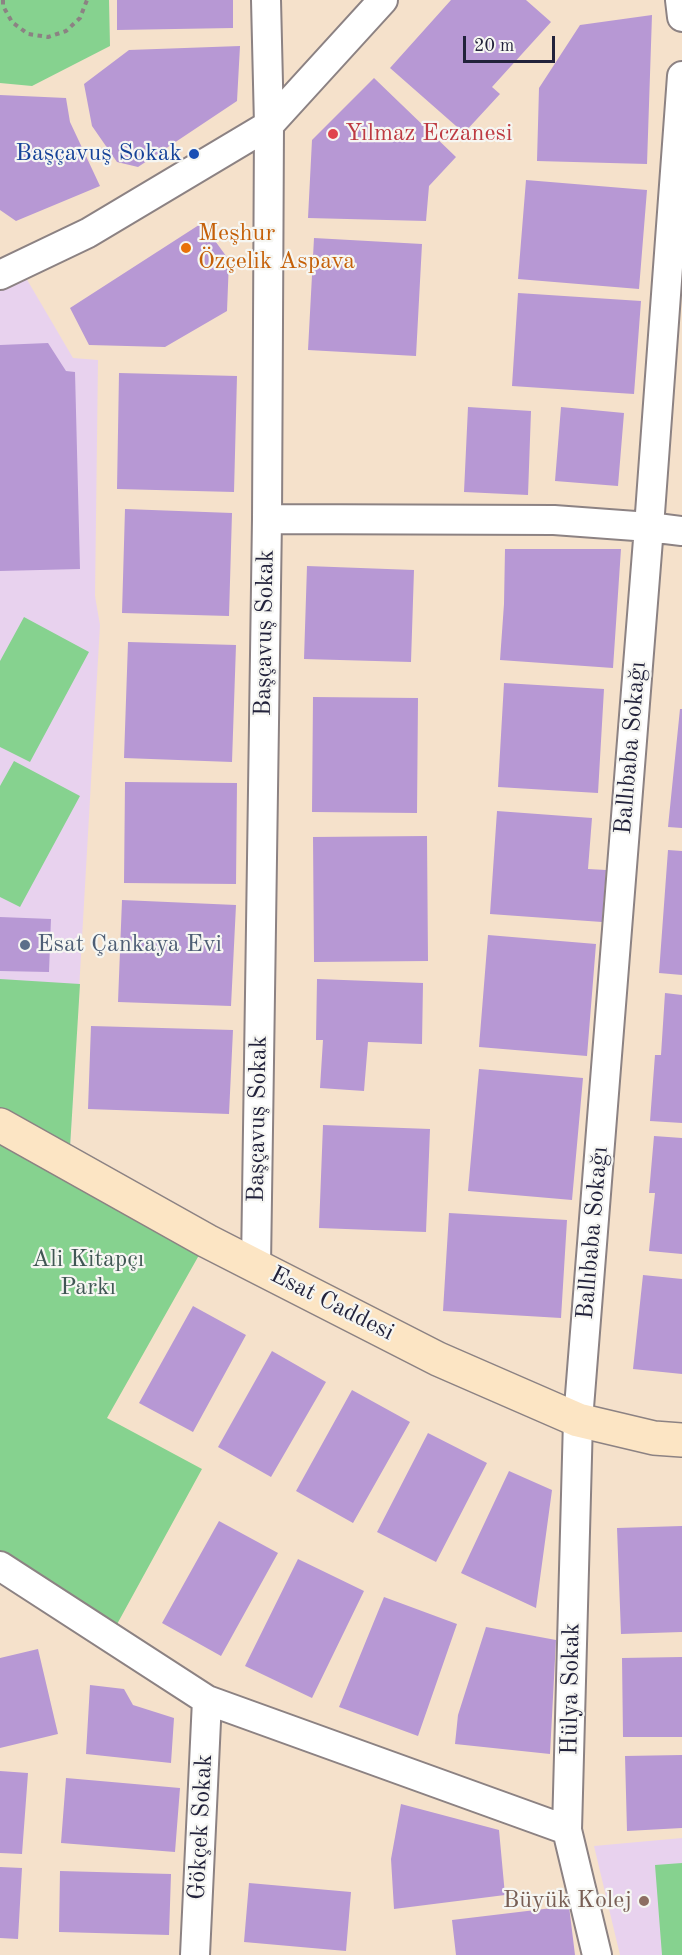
<!DOCTYPE html>
<meta charset="utf-8">
<style>
body{margin:0}
#map{position:relative;width:682px;height:1955px;overflow:hidden;background:#f5e1cb;font-family:"Old Standard TT",serif}
canvas{display:block}
.scale{position:absolute;left:463px;top:36px;width:92px;height:27px;box-sizing:border-box;border:3px solid #22223b;border-top:0;padding-left:8px;font-size:18px;line-height:21px;white-space:nowrap;color:#22223b;-webkit-text-stroke:4px #f6f6f2;paint-order:stroke}
</style>
<div id="map">
<canvas width="682" height="1955"></canvas>
<div class="scale">20 m</div>
</div>
<script>
const context = document.querySelector('canvas').getContext('2d');
context.lineJoin = 'round';
function fill(path, color) {
  context.fillStyle = color;
  context.fill(path, 'evenodd');
}
function shape(rows) {
  const path = new Path2D();
  for (const r of rows) {
    path.moveTo(r[0], r[1]);
    for (let i = 2; i < r.length; i += 2) path.lineTo(r[i], r[i + 1]);
  }
  return path;
}
function trace(path, color, width, dash) {
  context.strokeStyle = color;
  context.lineWidth = width;
  context.lineCap = dash ? 'butt' : 'round';
  context.setLineDash(dash || []);
  context.stroke(path);
}
function drawText(font, color, halo, rows, align = 'center') {
  context.font = font + ' "Old Standard TT",serif';
  context.lineWidth = 4.5;
  context.setLineDash([]);
  context.textBaseline = 'middle';
  context.strokeStyle = halo;
  context.fillStyle = color;
  for (const [text, x, y, turn = 0] of rows) {
    context.save();
    context.translate(x, y);
    context.rotate((+turn || 0) * Math.PI / 180);
    context.textAlign = isNaN(turn) ? turn : align;
    if (halo) context.strokeText(text, 0, 0);
    context.fillText(text, 0, 0);
    context.restore();
  }
}
fill(shape([
 [19,266,73,358,98,360,95,596,100,625,69,1164,0,1125,0,275],
 [682,1838,682,1955,620,1955,594,1846]
]), '#e8d2ee');
fill(shape([
 [0,0,109,0,110,46,32,86,0,83],
 [24,617,89,652,30,762,0,747,0,661],
 [14,761,80,796,20,907,0,897,0,786],
 [0,979,80,984,69,1164,207,1241,107,1418,202,1469,110,1637,0,1566],
 [682,1863,682,1955,662,1955,655,1865]
]), '#86d28f');
fill(shape([
 [117,0,233,0,233,28,117,30],
 [451,0,526,0,551,22,492,87,500,94,464,133,390,68],
 [652,15,647,164,537,161,539,88,580,25],
 [240,46,237,101,138,167,117,162,92,126,84,84,129,50],
 [374,78,456,157,429,186,426,221,308,218,312,140],
 [0,95,66,98,70,122,100,186,16,221,0,210],
 [526,180,647,190,639,289,518,279],
 [202,223,229,260,227,311,165,347,89,345,70,308],
 [314,238,422,244,416,356,308,350],
 [518,293,641,301,634,394,512,386],
 [48,343,66,371,75,372,80,569,0,571,0,345],
 [119,373,237,376,234,492,117,489],
 [468,407,531,411,528,495,464,492],
 [561,407,624,413,618,486,555,481],
 [125,509,232,513,229,616,122,613],
 [505,549,621,549,613,668,500,660,504,604],
 [307,566,414,570,411,662,304,659],
 [128,642,236,645,232,762,124,758],
 [504,683,604,689,598,793,498,787],
 [313,697,418,698,417,813,312,812],
 [680,709,682,709,682,828,668,827],
 [125,782,237,783,236,884,124,883],
 [497,811,592,818,588,869,606,870,602,922,490,914],
 [427,836,428,961,314,962,313,837],
 [668,850,682,851,682,975,659,973],
 [122,900,236,905,231,1006,118,1002],
 [0,917,51,919,49,972,0,971],
 [488,935,596,944,587,1056,479,1047],
 [317,979,423,983,422,1044,368,1042,364,1091,320,1088,323,1040,316,1040],
 [665,993,682,995,682,1123,650,1121,655,1055,661,1055],
 [91,1026,233,1030,229,1114,88,1109],
 [479,1069,583,1078,572,1200,468,1191],
 [323,1125,430,1129,426,1232,319,1228],
 [654,1136,682,1138,682,1254,649,1251,655,1193,649,1193],
 [449,1213,567,1220,561,1318,443,1311],
 [643,1275,682,1279,682,1374,633,1369],
 [193,1306,246,1335,193,1432,139,1403],
 [272,1351,326,1382,271,1477,218,1447],
 [352,1390,410,1422,353,1523,296,1491],
 [428,1433,487,1463,436,1562,377,1532],
 [509,1471,552,1490,536,1608,461,1573],
 [219,1521,278,1553,221,1656,162,1623],
 [682,1526,682,1632,621,1634,617,1528],
 [298,1559,364,1591,312,1698,245,1666],
 [384,1597,457,1624,418,1736,339,1707],
 [486,1627,556,1640,550,1754,455,1744,458,1715],
 [38,1649,58,1734,0,1748,0,1658],
 [682,1657,682,1737,623,1737,622,1658],
 [90,1685,124,1689,133,1705,174,1718,171,1763,86,1754],
 [682,1755,682,1828,627,1831,625,1756],
 [0,1771,28,1773,22,1854,0,1853],
 [66,1778,180,1788,175,1852,61,1843],
 [401,1804,499,1830,505,1895,394,1909,391,1859],
 [0,1867,22,1868,18,1939,0,1938],
 [60,1871,171,1874,169,1935,59,1932],
 [249,1883,351,1892,346,1951,244,1942],
 [569,1906,575,1955,456,1955,452,1920]
]), '#b798d4');
const street = shape([
 [680,0,682,17],
 [0,275,88,233,269,125,383,0],
 [267,519,554,520,649,527,682,531],
 [256,1265,267,519,269,125,266,0],
 [0,1566,207,1700,567,1830],
 [195,1955,207,1700],
 [597,1955,567,1830,578,1420,649,527,682,76]
]);
const secondary = shape([
 [0,1125,207,1241,438,1359,578,1420,654,1438,682,1440]
]);
trace(street, '#8c8283', 32);
trace(secondary, '#8c8283', 36);
trace(shape([
 [3,0,3,6,12,22,28,34,48,37,66,31,80,18,87,0]
]), '#8c8283', 4, [4.5, 4.5]);
trace(street, '#fff', 28);
trace(secondary, '#fce5c4', 33);
for (const [x, y, r, color] of [
 [333,134,6,"#e0444e"],
 [194,154,6,"#1a4fb4"],
 [186,248,6,"#e8710a"],
 [25,945,6,"#5c6f8a"],
 [644,1901,6,"#8d6e63"]
]) {
  const dot = new Path2D();
  dot.arc(x, y, r, 0, 2 * Math.PI);
  context.fillStyle = color;
  context.fill(dot);
  trace(dot, '#f6f6f2', 2);
}
drawText('24px', '#be3a42', '#f6f6f2', [
 ["Yılmaz Eczanesi",345,134]
], 'left');
drawText('24px', '#164399', '#f6f6f2', [
 ["Başçavuş Sokak",182,154]
], 'right');
drawText('24px', '#c56008', '#f6f6f2', [
 ["Meşhur",198,234],
 ["Özçelik Aspava",198,262]
], 'left');
drawText('24px', '#22223b', '#f6f6f2', [
 ["Başçavuş Sokak",265,633,-89],
 ["Ballıbaba Sokağı",631,748,-85],
 ["Başçavuş Sokak",258,1119,-89],
 ["Ballıbaba Sokağı",593,1233,-85],
 ["Esat Caddesi",332,1304,27],
 ["Hülya Sokak",571,1689,-89],
 ["Gökçek Sokak",201,1827,-87]
]);
drawText('24px', '#4e5e75', '#f6f6f2', [
 ["Esat Çankaya Evi",37,945]
], 'left');
drawText('24px', '#405754', '#f6f6f2', [
 ["Ali Kitapçı",88,1260],
 ["Parkı",88,1288]
]);
drawText('24px', '#785e54', '#f6f6f2', [
 ["Büyük Kolej",632,1901]
], 'right');
</script>
